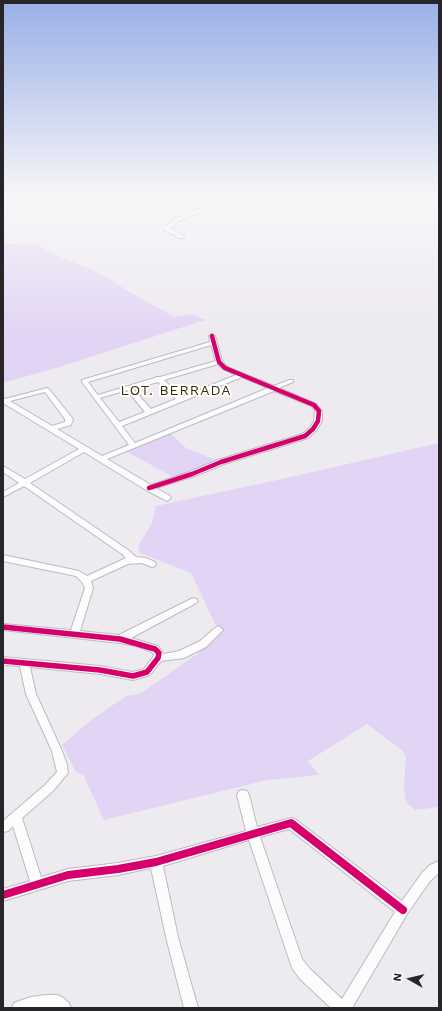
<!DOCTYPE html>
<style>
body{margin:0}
#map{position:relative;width:442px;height:1011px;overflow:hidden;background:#edeaf0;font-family:"Work Sans",sans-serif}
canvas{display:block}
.frame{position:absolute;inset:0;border:4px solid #27252a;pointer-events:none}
.north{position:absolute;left:390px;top:959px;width:40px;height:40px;-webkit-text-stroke:3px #fff;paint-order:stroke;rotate:278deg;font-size:11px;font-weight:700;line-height:16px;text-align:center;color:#27252a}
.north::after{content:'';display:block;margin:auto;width:14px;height:18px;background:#27252a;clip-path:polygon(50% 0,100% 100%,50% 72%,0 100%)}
</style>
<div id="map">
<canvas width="442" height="1011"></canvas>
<div class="frame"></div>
<div class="north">N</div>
</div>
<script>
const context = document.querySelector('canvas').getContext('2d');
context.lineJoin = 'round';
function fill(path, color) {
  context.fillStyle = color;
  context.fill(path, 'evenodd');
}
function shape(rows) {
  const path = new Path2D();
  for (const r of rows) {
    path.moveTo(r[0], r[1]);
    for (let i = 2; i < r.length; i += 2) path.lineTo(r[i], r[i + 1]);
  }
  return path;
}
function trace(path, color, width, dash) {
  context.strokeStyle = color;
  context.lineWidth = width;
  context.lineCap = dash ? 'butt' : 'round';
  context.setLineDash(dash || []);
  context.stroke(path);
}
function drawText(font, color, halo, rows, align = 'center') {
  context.font = font + ' "Work Sans",sans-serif';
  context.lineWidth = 4;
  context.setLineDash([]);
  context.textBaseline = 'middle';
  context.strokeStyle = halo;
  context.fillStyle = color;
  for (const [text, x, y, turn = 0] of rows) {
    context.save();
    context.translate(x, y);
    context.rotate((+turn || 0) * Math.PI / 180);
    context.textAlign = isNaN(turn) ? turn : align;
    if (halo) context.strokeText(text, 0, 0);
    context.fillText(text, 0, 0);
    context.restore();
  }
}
fill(shape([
 [36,243,53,254,90,269,112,280,126,290,175,317,192,314,205,320,59,367,3,383,3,244],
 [169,432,186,448,221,462,177,479,124,450],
 [439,443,439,807,415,810,408,804,405,798,404,785,406,756,402,750,367,724,308,761,319,775,267,780,104,820,84,776,76,772,62,745,90,721,126,696,140,694,197,654,218,630,191,573,140,553,138,546,152,523,156,506,282,479]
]), '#e2d4f5');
const street = shape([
 [64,195,69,195,74,199,70,200,64,195],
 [226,195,231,195,219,205,179,221,170,228,184,236,184,238,180,238,164,230,165,227,175,219,215,203,226,195],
 [212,334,215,336,222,361,227,367,274,386,289,380,293,380,293,382,279,388,316,404,322,411,322,421,316,431,308,438,224,464,195,476,156,488,170,496,171,498,167,501,146,490,84,452,30,483,128,550,136,557,146,558,155,562,156,564,155,566,152,567,142,563,128,564,91,581,93,588,80,631,119,635,193,598,196,599,198,601,196,603,131,638,158,646,164,654,179,651,200,641,215,628,218,626,221,628,223,630,206,647,184,658,161,661,150,675,133,680,100,674,30,667,36,694,62,751,67,765,68,773,53,791,22,818,41,877,68,869,118,863,156,856,246,831,237,795,239,791,243,790,247,791,249,795,257,827,291,818,295,819,402,901,422,873,430,865,439,861,439,873,430,881,407,914,352,1008,331,1008,300,979,292,968,249,840,163,866,178,937,198,1008,184,1008,166,937,151,868,118,875,68,881,3,901,3,889,30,881,13,826,8,831,3,832,3,821,45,785,57,772,52,751,26,694,20,666,3,665,3,657,100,666,133,672,144,669,153,657,154,654,152,652,137,646,120,643,3,630,3,624,71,630,85,588,82,582,76,576,3,561,3,555,79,571,87,576,126,558,122,554,24,486,3,497,3,492,19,483,3,472,3,466,25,479,79,449,3,403,3,398,5,399,47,388,49,389,73,419,71,425,57,429,102,456,129,445,82,382,82,380,210,342,209,336,212,334],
 [211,345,216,361,160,377,156,377,155,378,98,395,88,382,211,345],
 [218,364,223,369,236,375,182,397,164,380,218,364],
 [242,377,268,388,135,443,122,426,242,377],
 [158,382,176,399,151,409,133,389,158,382],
 [127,390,145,412,119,422,100,398,127,390],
 [274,391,312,406,315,411,314,421,310,428,302,434,218,460,189,472,151,485,107,459,274,391],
 [45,392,65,419,65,422,52,426,10,401,45,392],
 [289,829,395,912,342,999,310,969,302,959,260,837,289,829],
 [46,995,57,995,62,997,69,1003,71,1008,12,1008,14,1003,19,1001,31,997,46,995]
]);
trace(street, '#bdbac0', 2);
fill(street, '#fcfcfd');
trace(shape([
 [149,488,192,474,221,462,305,436,313,429,318,421,319,411,314,405,225,368,219,362,212,336]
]), '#d6006c', 4.5);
trace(shape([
 [3,627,120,639,155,649,159,653,158,658,147,672,133,676,100,670,3,661]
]), '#d6006c', 5.5);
trace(shape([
 [3,895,68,875,118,869,156,862,291,823,403,910]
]), '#d6006c', 8);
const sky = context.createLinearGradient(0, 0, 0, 337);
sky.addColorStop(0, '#99afe7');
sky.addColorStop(0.58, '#f7f6f8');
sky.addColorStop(1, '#f7f6f800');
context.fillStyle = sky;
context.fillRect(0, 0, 442, 337);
context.letterSpacing = '1px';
drawText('14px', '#382d02', '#fff', [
 ["LOT. BERRADA",176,391]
]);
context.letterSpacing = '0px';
</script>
